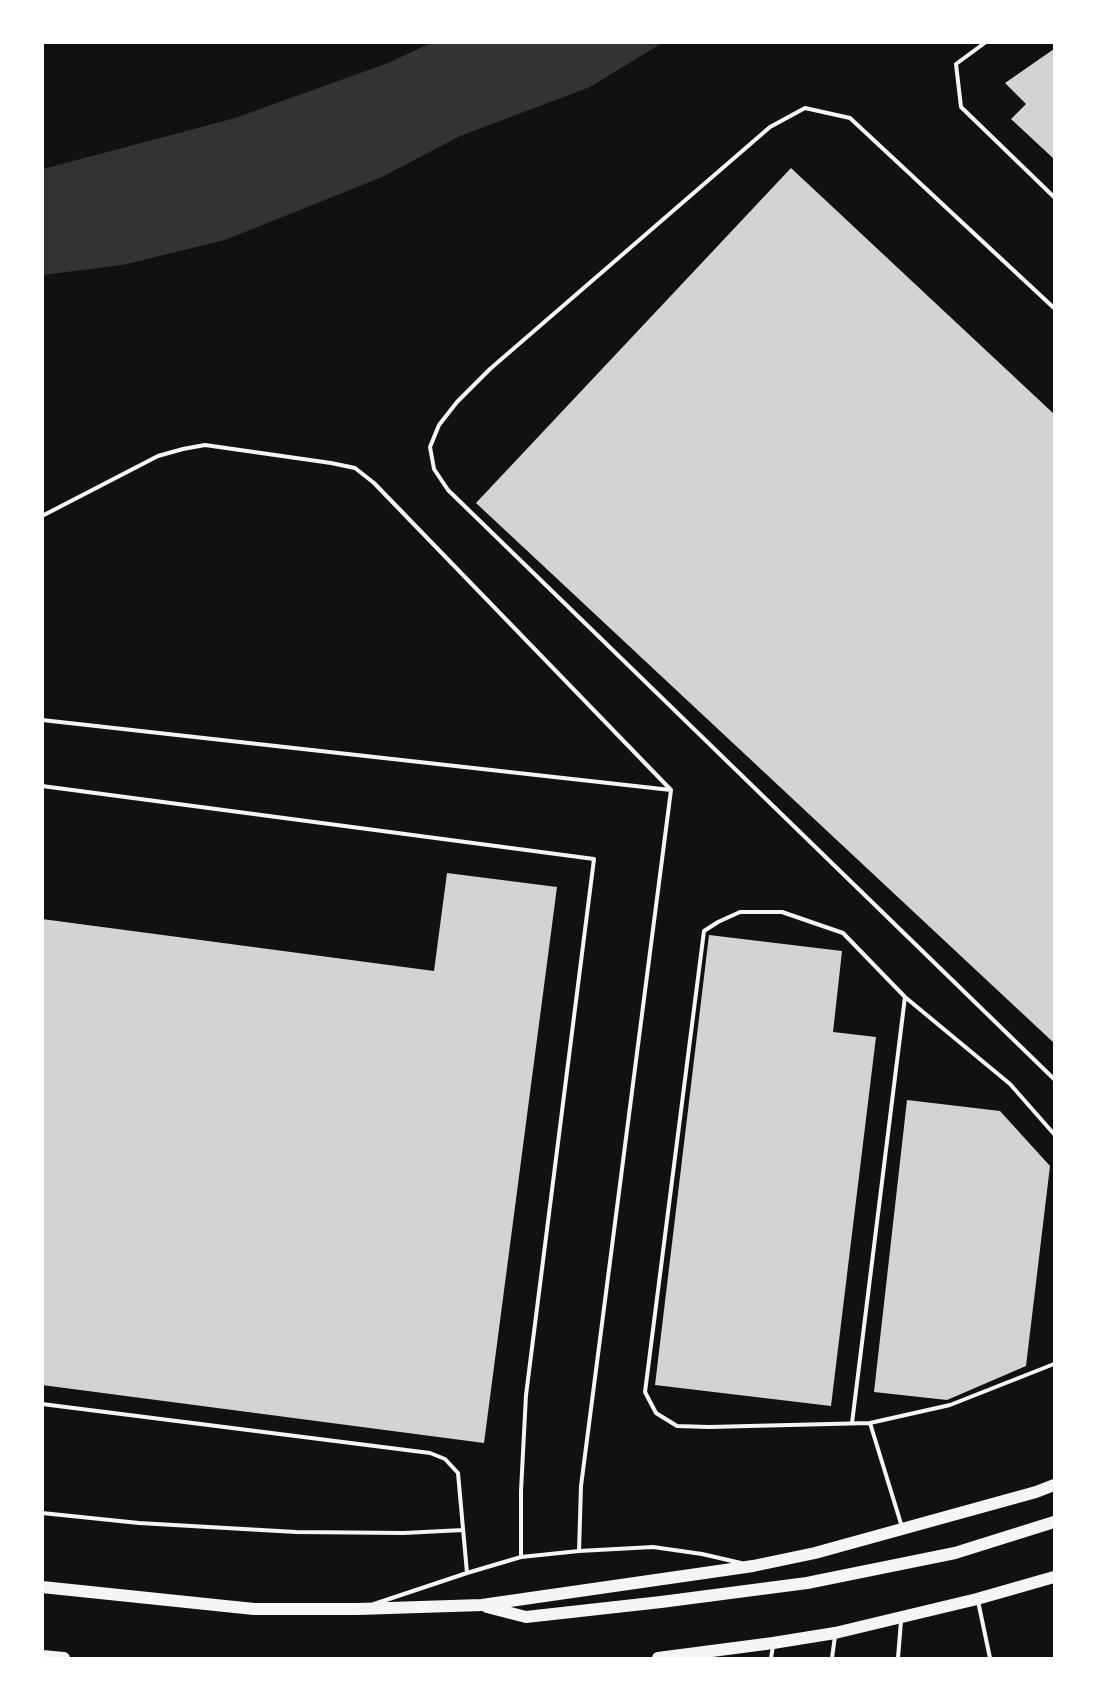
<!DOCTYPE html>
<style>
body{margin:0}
#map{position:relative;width:1097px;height:1701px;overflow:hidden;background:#111;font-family:"PT Sans Narrow",sans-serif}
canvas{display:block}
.frame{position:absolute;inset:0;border:44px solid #fff;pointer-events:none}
</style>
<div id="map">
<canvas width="1097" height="1701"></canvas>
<div class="frame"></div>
</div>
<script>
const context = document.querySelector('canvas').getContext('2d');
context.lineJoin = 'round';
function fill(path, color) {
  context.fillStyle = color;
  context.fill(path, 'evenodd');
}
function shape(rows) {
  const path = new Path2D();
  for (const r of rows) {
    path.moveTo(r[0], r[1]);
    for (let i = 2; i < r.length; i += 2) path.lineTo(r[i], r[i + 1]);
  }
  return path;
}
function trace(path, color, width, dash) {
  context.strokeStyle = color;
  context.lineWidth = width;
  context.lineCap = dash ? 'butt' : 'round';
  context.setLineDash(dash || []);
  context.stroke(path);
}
fill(shape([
 [431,43,662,43,590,87,460,136,382,177,225,240,122,265,43,275,43,169,235,118,388,63]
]), '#333');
fill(shape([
 [1054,49,1054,159,1011,119,1026,104,1005,83],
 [791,168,1054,414,1054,1043,476,503],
 [447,873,557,887,484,1443,42,1385,42,919,434,971],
 [709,935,842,951,833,1032,876,1037,831,1406,655,1385],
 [907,1100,1000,1111,1050,1166,1026,1366,947,1400,874,1392]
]), '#d3d3d3');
trace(shape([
 [986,42,956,64,961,107,1054,197],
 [1054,308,850,118,805,108,770,127,490,369,457,402,439,425,430,447,434,469,448,490,1054,1079],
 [42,516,158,456,183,449,205,445,331,463,355,468,374,483,671,790,581,1486,579,1551],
 [42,720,671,790],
 [42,786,594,859,526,1395,521,1491,521,1557],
 [42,1404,430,1453,445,1459,458,1473,467,1573],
 [852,1423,905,997],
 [870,1423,950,1405,1054,1364],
 [42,1513,139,1523,296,1532,404,1533,463,1530],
 [902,1527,870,1423,709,1427,677,1426,656,1413,645,1392,704,931,718,922,740,912,782,912,843,933,905,997,1010,1084,1054,1134],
 [978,1601,990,1658],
 [374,1604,467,1573,521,1557,579,1551,653,1547,702,1554,741,1563],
 [771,1658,773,1646],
 [832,1658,835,1636],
 [898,1658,901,1621]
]), '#f5f5f5', 4);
trace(shape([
 [42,1587,254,1609,358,1609,482,1605,753,1566,815,1553,1036,1492,1054,1485],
 [487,1607,526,1617,661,1602,807,1583,955,1553,1054,1522],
 [42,1656,64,1658],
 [658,1658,773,1643,835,1633,977,1599,1054,1577]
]), '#f5f5f5', 12);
</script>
